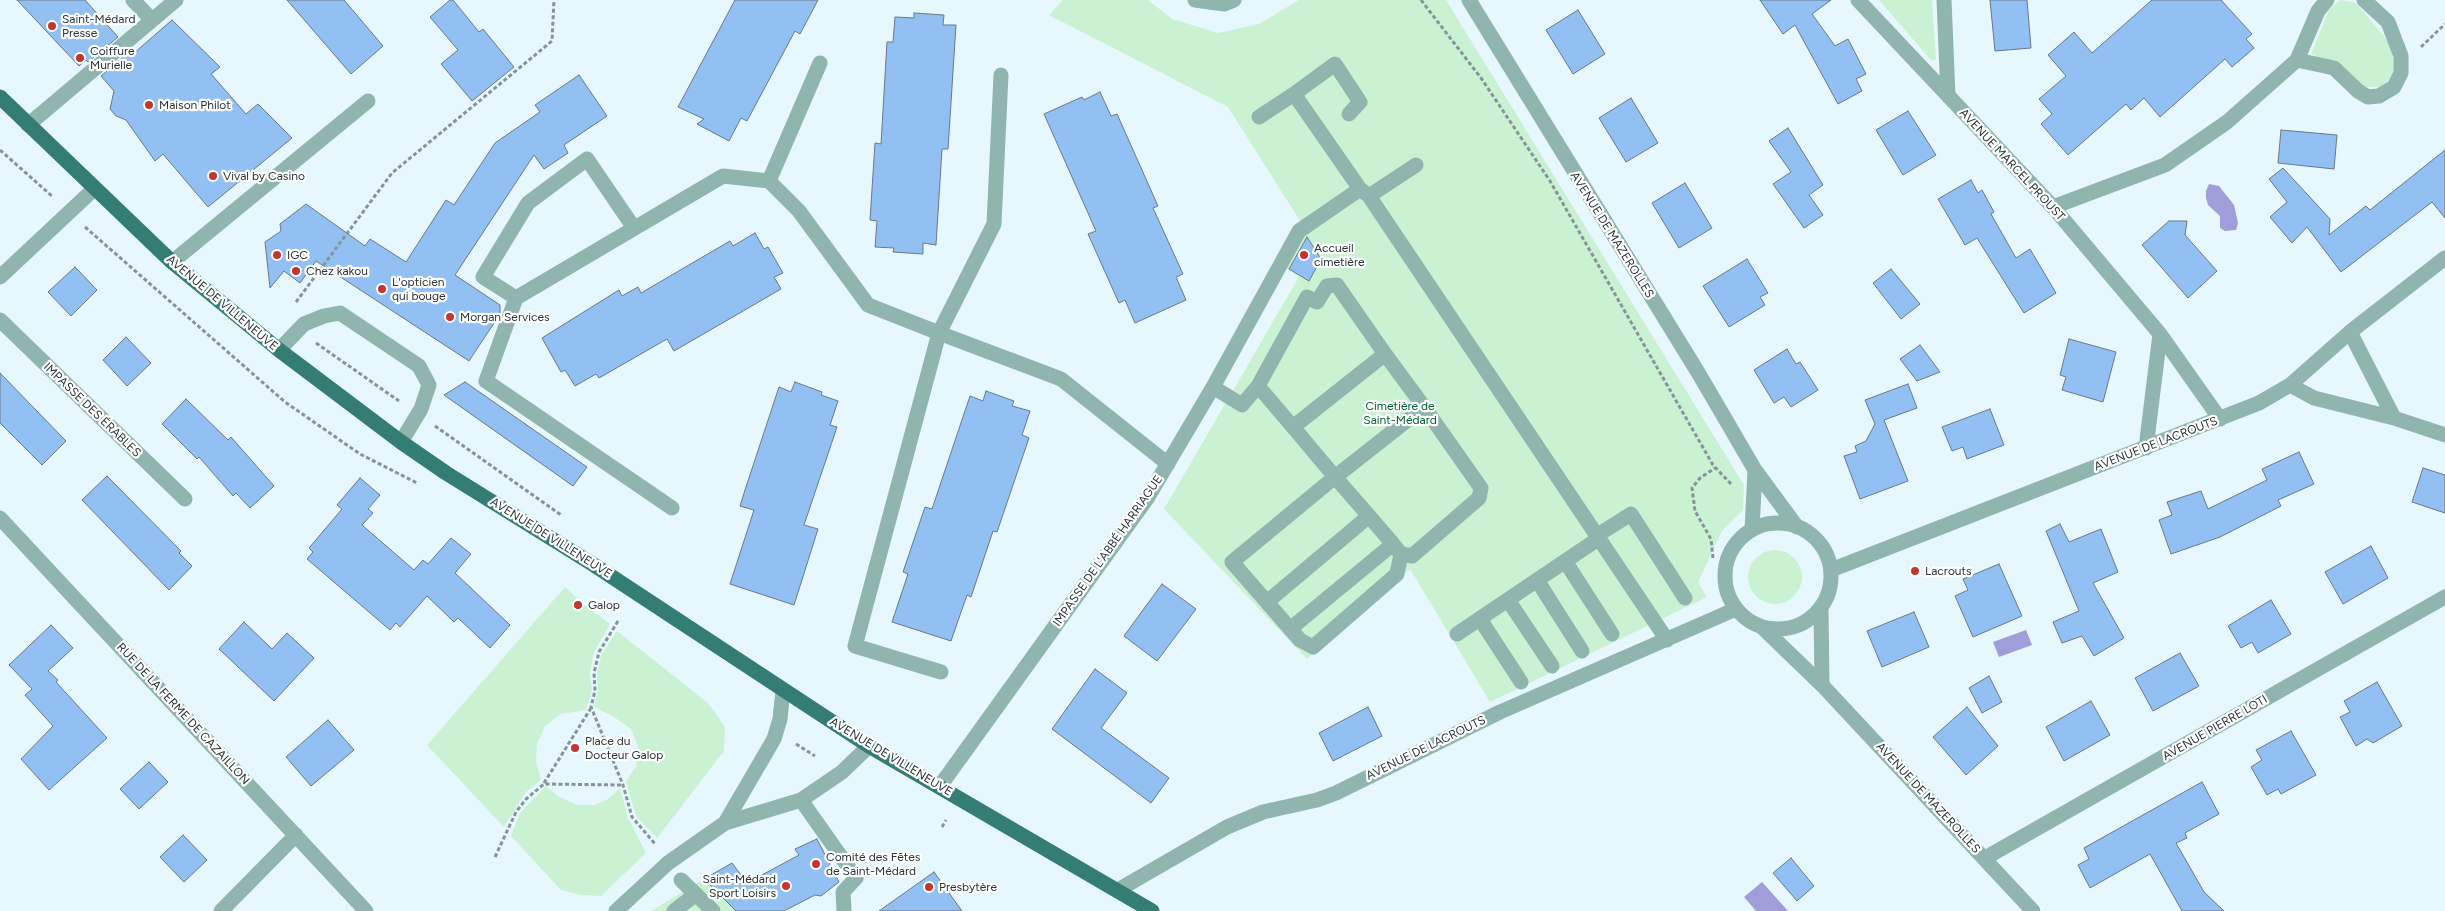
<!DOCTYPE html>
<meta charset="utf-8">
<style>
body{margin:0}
canvas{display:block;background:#e6f7fd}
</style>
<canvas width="2445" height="911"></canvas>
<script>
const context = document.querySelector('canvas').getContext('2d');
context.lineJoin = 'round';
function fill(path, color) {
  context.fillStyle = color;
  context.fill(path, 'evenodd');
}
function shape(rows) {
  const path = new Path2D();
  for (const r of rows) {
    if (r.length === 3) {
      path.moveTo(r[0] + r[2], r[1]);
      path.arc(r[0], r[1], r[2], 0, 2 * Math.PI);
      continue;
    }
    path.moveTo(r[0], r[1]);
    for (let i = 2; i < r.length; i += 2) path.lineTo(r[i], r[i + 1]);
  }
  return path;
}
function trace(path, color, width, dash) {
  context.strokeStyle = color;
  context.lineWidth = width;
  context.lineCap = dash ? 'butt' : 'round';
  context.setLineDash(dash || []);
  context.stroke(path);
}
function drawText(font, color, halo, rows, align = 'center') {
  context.font = font + ' Figtree,sans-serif';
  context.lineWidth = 4.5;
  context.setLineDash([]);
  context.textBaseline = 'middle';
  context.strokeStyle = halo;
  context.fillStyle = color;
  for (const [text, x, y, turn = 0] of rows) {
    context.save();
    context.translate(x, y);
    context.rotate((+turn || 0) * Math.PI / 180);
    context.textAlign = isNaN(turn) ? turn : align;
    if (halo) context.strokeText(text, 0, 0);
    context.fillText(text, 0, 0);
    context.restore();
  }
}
fill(shape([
 [1063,0,1148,0,1172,19,1218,33,1259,24,1299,0,1446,0,1744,485,1743,510,1722,531,1698,582,1707,597,1490,702,1410,569,1307,659,1164,509,1299,277,1284,266,1304,227,1228,107,1049,15],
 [1879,0,1932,0,1936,60,1931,60],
 [2340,0,2356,3,2392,46,2394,75,2380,87,2364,87,2336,63,2311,54,2329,10],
 [1775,577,27],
 [565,587,577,598,571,605,578,612,585,605,610,624,594,652,590,673,592,690,586,710,561,714,545,726,537,744,536,761,541,780,526,792,504,827,427,745],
 [617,631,708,703,725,727,724,751,657,838,636,816,626,782,636,766,638,746,631,729,614,717,594,707,598,691,597,674,601,655],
 [546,786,558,796,577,805,595,805,608,799,620,788,628,818,646,853,601,896,582,895,561,890,511,836,520,813],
 [704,879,736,911,651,911]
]), '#cbf1d3');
fill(shape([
 [2209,184,2219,186,2234,205,2238,223,2236,230,2225,231,2220,228,2220,216,2208,205,2206,198,2206,191],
 [2026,630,2032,645,1999,657,1993,642],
 [1762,882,1788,911,1756,911,1744,897]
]), '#a09eda');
const building = shape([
 [17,0,85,0,118,37,88,62,86,60,79,66,17,0],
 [287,0,344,0,383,46,351,74,287,0],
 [450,0,453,0,479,32,483,29,514,67,472,101,441,64,458,50,430,17,450,0],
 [735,0,818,0,800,34,795,31,747,121,741,118,729,141,697,124,704,119,678,107,735,0],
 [1760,0,1831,0,1812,14,1835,46,1848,39,1866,74,1856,79,1862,91,1838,104,1795,25,1783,34,1760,0],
 [1990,0,2027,0,2031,48,1995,51,1990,0],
 [2152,0,2221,0,2252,34,2246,39,2254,48,2232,67,2225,59,2160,117,2144,98,2131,110,2126,104,2068,155,2041,124,2052,114,2039,99,2066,76,2048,55,2074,32,2092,53,2152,0],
 [1578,10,1605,54,1573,74,1546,30,1578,10],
 [914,13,944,15,943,25,956,25,948,149,942,149,936,245,923,243,923,254,893,252,894,248,875,247,877,221,870,220,875,143,881,144,887,42,893,42,895,17,914,18,914,13],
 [172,20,220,67,211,74,246,114,258,104,292,138,208,207,163,154,155,161,126,120,116,116,110,109,114,91,101,76,130,51,133,54,172,20],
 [579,75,607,116,564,145,568,153,544,169,534,155,455,275,500,305,500,314,469,361,316,261,300,283,284,271,270,288,265,242,281,231,280,224,306,204,365,246,370,239,406,262,446,200,454,205,495,143,540,112,535,105,579,75],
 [1100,92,1111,116,1117,114,1158,206,1153,208,1183,274,1176,277,1186,300,1135,323,1125,300,1119,303,1088,234,1096,231,1044,114,1082,97,1084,100,1100,92],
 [1631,98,1658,143,1626,162,1599,118,1631,98],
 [1908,111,1936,155,1903,175,1876,130,1908,111],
 [1788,128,1823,185,1809,195,1823,215,1804,228,1773,184,1791,172,1769,141,1788,128],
 [2281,130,2337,135,2334,169,2278,163,2281,130],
 [2445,150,2445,218,2432,202,2341,272,2307,227,2292,243,2270,217,2287,202,2269,179,2283,168,2330,219,2329,235,2366,206,2370,210,2445,150],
 [1971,180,1978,193,1982,190,1994,212,1991,214,2016,258,2030,249,2056,293,2024,313,1977,238,1965,245,1938,199,1971,180],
 [1685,183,1712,228,1679,248,1652,203,1685,183],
 [2169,221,2187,221,2185,235,2217,271,2188,298,2142,245,2169,221],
 [755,233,764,249,768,247,783,273,774,277,781,289,674,351,667,339,599,378,596,374,575,386,565,370,561,372,542,338,619,290,622,296,638,287,641,293,730,241,733,246,755,233],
 [1307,237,1321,259,1309,281,1289,269,1307,237],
 [1747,259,1768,293,1760,297,1765,305,1729,327,1703,286,1747,259],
 [75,267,97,290,71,316,48,292,75,267],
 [1891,269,1920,304,1901,319,1873,283,1891,269],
 [126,337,151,363,127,386,103,360,126,337],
 [2069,339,2116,352,2103,402,2062,390,2066,377,2060,375,2069,339],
 [1920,345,1940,372,1917,381,1900,359,1920,345],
 [1787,349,1796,364,1800,362,1818,390,1791,407,1784,397,1774,403,1754,370,1787,349],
 [0,373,66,441,42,465,0,423,0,373],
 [465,382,587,467,573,486,444,395,465,382],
 [795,382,822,392,821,395,838,401,830,425,837,427,804,525,818,529,794,605,730,584,754,510,740,506,745,490,779,387,791,392,795,382],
 [1908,384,1917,408,1884,420,1908,481,1860,499,1844,456,1857,452,1855,446,1866,441,1875,424,1865,400,1908,384],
 [986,391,1014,401,1012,406,1030,411,1022,435,1029,438,997,532,993,531,971,597,967,595,951,641,892,622,908,574,903,572,925,507,932,509,970,396,983,401,986,391],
 [186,399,228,440,231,437,274,486,250,508,236,493,233,496,199,457,197,459,162,424,186,399],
 [1990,409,2004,445,1967,459,1963,447,1952,451,1942,427,1990,409],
 [2299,452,2314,484,2278,500,2281,506,2220,537,2171,554,2159,520,2172,515,2167,502,2201,491,2208,509,2267,480,2262,469,2299,452],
 [2423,468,2445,475,2445,513,2412,502,2423,468],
 [107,476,181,551,179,553,192,566,169,590,82,500,107,476],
 [360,478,380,495,368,509,373,513,362,525,414,570,423,560,428,564,451,538,471,554,455,573,510,625,490,648,458,618,454,622,427,596,400,627,396,623,390,630,307,559,313,552,309,548,342,509,337,505,360,478],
 [2060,524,2069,542,2101,529,2118,572,2093,583,2124,638,2094,656,2082,636,2062,643,2053,622,2079,611,2046,531,2060,524],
 [2371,546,2388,578,2343,604,2325,572,2371,546],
 [1999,564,2022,616,1973,637,1955,596,1968,590,1963,579,1999,564],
 [1162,584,1196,609,1157,661,1124,636,1162,584],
 [2271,600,2291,634,2258,653,2252,642,2241,648,2228,626,2271,600],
 [1914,612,1929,647,1882,667,1867,631,1914,612],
 [244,622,272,649,287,633,314,658,274,701,219,649,244,622],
 [51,625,73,648,48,671,58,680,56,682,107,738,49,790,21,759,53,726,25,695,32,689,9,665,51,625],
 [2180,653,2199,686,2153,711,2135,678,2180,653],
 [1095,669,1127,693,1101,728,1169,778,1151,803,1052,729,1095,669],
 [1989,676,2002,702,1982,713,1969,688,1989,676],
 [2377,682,2402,726,2373,743,2367,739,2356,746,2340,717,2350,712,2344,701,2377,682],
 [2091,701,2110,735,2064,761,2046,727,2091,701],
 [1368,707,1382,736,1333,761,1319,733,1368,707],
 [1967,707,1998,746,1966,775,1933,737,1967,707],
 [328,720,354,750,311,786,286,757,328,720],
 [2291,731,2316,775,2281,794,2278,789,2267,795,2251,767,2262,760,2256,750,2291,731],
 [149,762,168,782,139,809,120,789,149,762],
 [2202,782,2219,814,2185,833,2187,838,2176,843,2204,892,2224,911,2182,911,2150,854,2090,888,2078,865,2089,859,2084,848,2202,782],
 [183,835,207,860,184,882,160,857,183,835],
 [817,839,839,882,821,896,815,895,784,911,736,911,704,879,732,863,747,883,799,855,795,849,817,839],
 [1791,858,1814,886,1797,901,1773,873,1791,858],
 [934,872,962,911,879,911,934,872]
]);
fill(building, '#93c0f3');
trace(building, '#69788a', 1);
trace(shape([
 [1421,0,1481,78,1550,181,1713,465,1731,484],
 [2421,47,2445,24],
 [0,150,53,197],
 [85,227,285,402,360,454,417,483],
 [296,302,392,173,552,41,554,0],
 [316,343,399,401],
 [435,426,561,515],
 [1713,558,1711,539,1695,511,1692,488,1700,478,1715,468],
 [618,621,599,652,594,673,595,691,591,707,623,785,632,817,656,845],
 [796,744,815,756],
 [544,783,591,708],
 [942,827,946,820],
 [495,857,516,812,526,799,544,784,623,785]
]), '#869499', 3, [4, 2.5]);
trace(shape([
 [133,0,152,20],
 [1195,0,1224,4,1234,0],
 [1469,0,1699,374,1755,470,1797,527],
 [1858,0,2053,207,2160,334,2220,419],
 [1944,0,1948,96],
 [2297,60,2334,68,2358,91,2368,97,2379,96,2394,87,2401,73,2401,56,2388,22,2364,0],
 [820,63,769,181,799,211,868,305,939,333,855,646,941,672],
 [1001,75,994,224,939,333,1061,379,1168,464],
 [1349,114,1360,102,1335,64,1294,94,1360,189,1369,196,1667,640],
 [1259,117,1294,94],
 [28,125,176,0],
 [1369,196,1416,165],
 [2053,207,2165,165,2227,122,2297,60,2318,11,2327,0],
 [172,262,368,101],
 [0,277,94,189],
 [516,298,483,277,528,203,587,159,634,228],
 [0,320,185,499],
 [2350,332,2394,418],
 [279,350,304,324,324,316,340,313,419,366,429,385,421,409,401,442],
 [2290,385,2314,398,2394,418,2445,435],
 [1258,386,1293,427,1335,477,1369,516,1393,544,1401,554,1397,574,1313,647,1300,640,1232,562,1335,477,1424,407,1481,488,1479,498,1412,556,1401,554],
 [1213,387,1242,405,1258,386,1307,297,1317,302,1327,286,1337,285,1385,354],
 [1293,427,1385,354,1424,407],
 [2146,448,2160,334],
 [672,508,486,381,516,298,723,176,769,181],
 [0,518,366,911],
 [1778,576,53],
 [1752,530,1755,470],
 [1596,536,1631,514,1685,598],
 [1565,561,1612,634],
 [1831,570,2259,403,2290,385,2350,332,2445,258],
 [1537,580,1582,651],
 [1508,600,1552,666],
 [1267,602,1369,516],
 [1821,609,1822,685],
 [1480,619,1521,682],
 [1762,627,1822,685,2033,911],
 [1290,629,1393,544],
 [1457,634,1598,539],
 [940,786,1148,497,1213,387,1299,231,1360,189],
 [801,800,856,878,843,892,844,911],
 [725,823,774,739,780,719,783,690],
 [1985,858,2445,597],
 [681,880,713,911],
 [1118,890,1227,827,1263,812,1317,800,1336,793,1500,712,1736,609],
 [221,911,296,835],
 [616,911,668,863,725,823,801,800,842,772,869,746],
 [674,911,696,894]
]), '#90b4ae', 15);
trace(shape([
 [0,97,172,262,279,350,401,442,446,473,594,565,869,746,1152,911]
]), '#347d75', 15);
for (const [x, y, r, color] of [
 [52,26,5,"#c3352f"],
 [80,58,5,"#c3352f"],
 [149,105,5,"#c3352f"],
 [213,176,5,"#c3352f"],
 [277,255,5,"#c3352f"],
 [1304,255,5,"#c3352f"],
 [296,271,5,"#c3352f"],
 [382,289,5,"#c3352f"],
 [450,317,5,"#c3352f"],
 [1915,571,5,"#c3352f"],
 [578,605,5,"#c3352f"],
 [575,748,5,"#c3352f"],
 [816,864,5,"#c3352f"],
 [786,886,5,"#c3352f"],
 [929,887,5,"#c3352f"]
]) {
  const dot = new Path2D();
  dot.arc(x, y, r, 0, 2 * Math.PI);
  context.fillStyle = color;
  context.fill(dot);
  trace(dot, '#fff', 2);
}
drawText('12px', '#293438', '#fff', [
 ["Saint-Médard",62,19],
 ["Presse",62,33],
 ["Coiffure",90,51],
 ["Murielle",90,65],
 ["Maison Philot",159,105],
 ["Vival by Casino",223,176],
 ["Accueil",1314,248],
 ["cimetière",1314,262],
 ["IGC",287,255],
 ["Chez kakou",306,271],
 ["L'opticien",392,282],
 ["qui bouge",392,296],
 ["Morgan Services",460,317],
 ["Lacrouts",1925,571],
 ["Galop",588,605],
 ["Place du",585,741],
 ["Docteur Galop",585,755],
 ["Comité des Fêtes",826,857],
 ["de Saint-Médard",826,871],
 ["Saint-Médard",776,879,"right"],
 ["Sport Loisirs",776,893,"right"],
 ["Presbytère",939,887]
], 'left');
drawText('12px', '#293438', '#fff', [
 ["AVENUE MARCEL PROUST",2012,165,47],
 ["AVENUE DE MAZEROLLES",1612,235,58],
 ["AVENUE DE VILLENEUVE",222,303,40],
 ["IMPASSE DES ÉRABLES",92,410,44],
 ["AVENUE DE LACROUTS",2156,444,-21],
 ["AVENUE DE VILLENEUVE",551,538,32],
 ["IMPASSE DE L'ABBÉ HARRIAGUE",1108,551,-55],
 ["RUE DE LA FERME DE CAZAILLON",183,714,47],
 ["AVENUE PIERRE LOTI",2215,728,-30],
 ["AVENUE DE LACROUTS",1426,748,-26],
 ["AVENUE DE VILLENEUVE",891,757,31],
 ["AVENUE DE MAZEROLLES",1928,798,47]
]);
drawText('12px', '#00622d', '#fff', [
 ["Cimetière de",1400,406],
 ["Saint-Médard",1400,420]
]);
</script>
